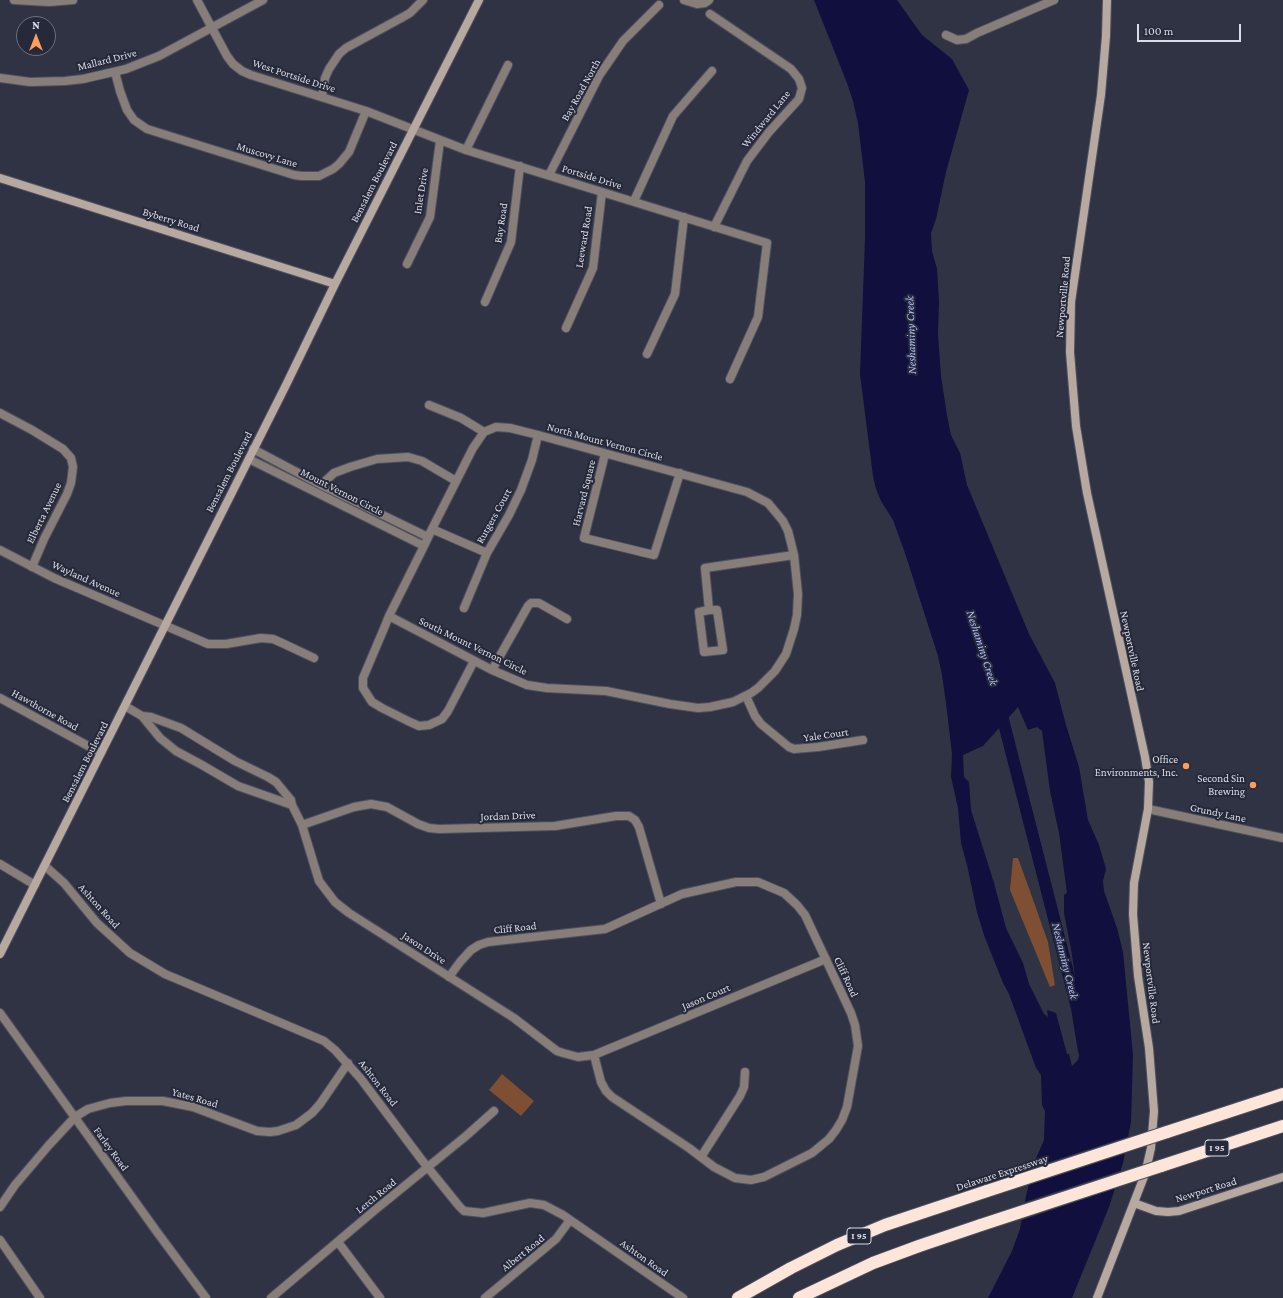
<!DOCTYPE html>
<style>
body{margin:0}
#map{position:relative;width:1283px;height:1298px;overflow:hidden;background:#303344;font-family:"Crimson Pro",serif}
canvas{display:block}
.north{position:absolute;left:16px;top:16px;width:40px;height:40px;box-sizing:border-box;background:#262939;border:1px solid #6e717f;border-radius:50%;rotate:0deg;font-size:11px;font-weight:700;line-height:16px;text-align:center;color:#dadce7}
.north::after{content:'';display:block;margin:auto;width:14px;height:18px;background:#ff9b5b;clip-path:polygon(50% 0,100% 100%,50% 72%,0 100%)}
.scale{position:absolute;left:1137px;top:24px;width:104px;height:18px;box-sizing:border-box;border:2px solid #dadce7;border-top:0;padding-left:5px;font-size:12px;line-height:14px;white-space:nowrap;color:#dadce7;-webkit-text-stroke:3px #262939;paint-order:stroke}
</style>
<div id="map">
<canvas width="1283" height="1298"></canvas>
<div class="north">N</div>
<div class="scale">100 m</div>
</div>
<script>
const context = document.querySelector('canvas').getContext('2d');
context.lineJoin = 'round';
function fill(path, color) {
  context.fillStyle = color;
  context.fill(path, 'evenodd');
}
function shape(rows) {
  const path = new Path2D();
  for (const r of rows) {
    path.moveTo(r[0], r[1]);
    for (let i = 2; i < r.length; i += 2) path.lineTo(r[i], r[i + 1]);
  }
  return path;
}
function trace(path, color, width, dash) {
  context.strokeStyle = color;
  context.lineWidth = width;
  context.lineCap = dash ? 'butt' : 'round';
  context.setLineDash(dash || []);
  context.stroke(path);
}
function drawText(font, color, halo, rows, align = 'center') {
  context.font = font + ' "Crimson Pro",serif';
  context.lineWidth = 4;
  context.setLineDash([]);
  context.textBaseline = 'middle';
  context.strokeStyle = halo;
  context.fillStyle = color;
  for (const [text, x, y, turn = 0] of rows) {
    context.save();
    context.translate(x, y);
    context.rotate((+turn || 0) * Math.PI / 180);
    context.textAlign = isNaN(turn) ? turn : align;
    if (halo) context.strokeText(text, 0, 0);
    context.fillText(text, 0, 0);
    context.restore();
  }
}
fill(shape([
 [1013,858,1018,858,1030,891,1048,942,1055,985,1050,987,1010,890],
 [502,1074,534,1101,521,1116,489,1090]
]), '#7e4f32');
fill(shape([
 [814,0,897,0,922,35,952,59,969,90,946,172,936,219,931,233,932,251,937,269,939,302,938,334,941,376,947,415,951,435,960,453,967,485,1029,634,1055,683,1066,725,1079,767,1088,820,1099,845,1106,869,1103,881,1104,891,1117,928,1123,952,1133,1055,1131,1122,1123,1163,1109,1207,1072,1298,988,1298,1012,1251,1020,1229,1026,1196,1034,1163,1044,1140,1045,1111,1042,1105,1041,1075,1036,1068,1009,994,1003,983,984,935,977,912,967,865,961,843,958,808,951,777,952,754,946,703,942,675,938,656,905,553,893,520,881,501,876,489,873,476,860,374,865,239,865,182,858,123,853,101,847,83],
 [1018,707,1028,730,1037,727,1042,731,1050,791,1059,833,1067,893,1064,895,1064,913,1071,949,1082,1022,1081,1047,1078,1060,1072,1066,1069,1054,1067,1054,1056,1013,1047,1010,1048,1017,1044,1014,1029,984,1023,963,1006,928,994,883,971,810,969,782,964,777,963,755,983,746]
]), '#100f3d');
fill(shape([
 [1130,1136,1127,1153,1026,1186,1031,1168],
 [1123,1170,1117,1188,1019,1221,1022,1203]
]), '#303344');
trace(shape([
 [1000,708,1077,1008,1084,1051]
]), '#100f3d', 12);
const street = shape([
 [14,0,49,2,73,0],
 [197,0,227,56,233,64,242,71,251,75,366,111,466,150,767,243,758,317,730,379],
 [684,0,697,4,705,3,709,0],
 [710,14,791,69,799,79,802,88,799,99,769,132,747,161,714,227],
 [946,35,957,40,966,39,977,33,1054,0],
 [115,72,120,91,127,110,134,120,147,129,294,175,302,176,319,176,333,169,339,164,349,152,366,111],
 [0,78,30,82,65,81,83,79,126,69,159,56,263,0],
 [322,97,325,78,329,69,339,54,346,48,403,17,410,13,423,0],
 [466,150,508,65],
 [549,175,599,76,623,41,659,5],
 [634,201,673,116,712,71],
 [407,264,430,217,440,141],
 [485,302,511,242,520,166],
 [566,328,593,268,602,192],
 [647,354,675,294,684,217],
 [429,405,461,418,484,432],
 [0,413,32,430,63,449,71,458,73,467,71,483,67,494,44,539,32,567],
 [253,449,321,485,428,537],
 [605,454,584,538,654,555,680,473],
 [249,459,424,546],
 [321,485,334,473,350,467,377,459,408,457,422,461,456,481],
 [432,529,487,553],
 [0,550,54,578,208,644,226,644,261,638,273,639,282,643,314,658],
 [464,608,487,553,509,515,521,490,532,460,538,435],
 [709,610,717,610,723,650,704,652,699,612,709,610,705,568,794,555],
 [389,616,492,670,527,685,547,688,606,691,670,704,698,708,710,707,733,702,751,693,758,688,775,671,786,654,794,629,797,615,798,594,794,555,788,531,783,521,768,503,747,492,538,435,510,428,496,427,484,432,473,448,432,529,424,546,389,616,385,626,363,678,363,688,372,702,382,708,410,722,419,726,429,725,442,719,448,711,474,661],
 [492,670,528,606,531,603,539,603,567,619],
 [746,696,755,716,761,724,789,747,794,749,818,747,863,740],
 [0,698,101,753],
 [125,706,142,716,151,717,181,728,235,761,268,777,276,782,291,800,292,805,302,825,319,881,335,902,349,913,514,1018,557,1051,563,1053,578,1057,594,1055,826,959],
 [142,716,160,738,176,751,202,765,238,786,292,805],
 [1148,809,1283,838],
 [302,825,354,807,371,804,387,807,418,824,429,828,439,829,555,826,616,816,629,816,635,820,639,827,661,904],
 [0,864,35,885],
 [45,866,64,883,97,923,130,953,165,974,317,1038,324,1041,335,1050,361,1079,421,1159,459,1206,464,1211,483,1213,530,1203,544,1205,563,1215,683,1298],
 [449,977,460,962,471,950,479,945,488,942,605,929,682,894,736,882,758,882,784,893,797,905,805,915,851,1013,855,1025,858,1046,847,1107,842,1120,836,1130,829,1139,812,1153,764,1177,751,1180,735,1178,714,1167,689,1148,612,1097,606,1091,601,1082,594,1055],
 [0,1013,157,1232,206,1298],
 [701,1157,740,1096,744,1087,745,1072],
 [0,1207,15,1185,49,1145,75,1117,88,1109,110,1103,126,1101,163,1101,193,1107,257,1131,270,1132,278,1131,296,1125,312,1113,320,1104,348,1063],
 [0,1240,40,1298],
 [338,1242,380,1298],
 [271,1298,375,1210,466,1136,494,1111],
 [485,1298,556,1239,570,1220]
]);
const secondary = shape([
 [0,178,335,284],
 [0,954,286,385,335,284,479,0],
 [1134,1203,1156,1211,1168,1212,1179,1211,1283,1177],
 [1097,1298,1145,1174,1151,1148,1154,1111,1149,1048,1138,976,1133,914,1134,883,1148,809,1149,782,1145,757,1087,493,1076,426,1070,352,1071,302,1101,95,1106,36,1107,0]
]);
const highway = shape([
 [1167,1132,1283,1094],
 [1161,1166,1283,1126],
 [738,1298,791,1268,837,1245,885,1225,987,1191],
 [799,1298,873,1263,919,1246,981,1225]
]);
trace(street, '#4f5161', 10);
trace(secondary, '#4f5161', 10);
trace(highway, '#4f5161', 14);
trace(street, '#887e79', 8);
trace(secondary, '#b7a8a0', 8);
trace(highway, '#fde6d9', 12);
const highwayBridge = shape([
 [987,1191,1167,1132],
 [981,1225,1161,1166]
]);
trace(highwayBridge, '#4f5161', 14, []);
trace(highwayBridge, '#fde6d9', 12);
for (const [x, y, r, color] of [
 [1186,766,4,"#ff9b5b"],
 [1253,785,4,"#ff9b5b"]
]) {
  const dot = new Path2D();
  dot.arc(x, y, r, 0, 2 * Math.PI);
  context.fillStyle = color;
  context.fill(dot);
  trace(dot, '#262939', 1.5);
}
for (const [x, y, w] of [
 [1217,1148,24],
 [859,1236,24]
]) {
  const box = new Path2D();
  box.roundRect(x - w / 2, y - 8, w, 16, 3);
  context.fillStyle = '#262939';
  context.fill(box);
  trace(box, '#dadce7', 1);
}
drawText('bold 10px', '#dadce7', null, [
 ["I 95",1217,1148],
 ["I 95",859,1236]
]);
drawText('11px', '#dadce7', '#262939', [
 ["Mallard Drive",107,60,-14],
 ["West Portside Drive",294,76,18],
 ["Bay Road North",581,90,-61],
 ["Windward Lane",766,119,-51],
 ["Muscovy Lane",267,155,17],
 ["Portside Drive",592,177,17],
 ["Bensalem Boulevard",374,182,-63],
 ["Inlet Drive",421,191,-81],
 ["Byberry Road",171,220,17],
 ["Bay Road",501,223,-81],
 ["Leeward Road",584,237,-81],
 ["Newportville Road",1063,297,-85],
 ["North Mount Vernon Circle",605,442,15],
 ["Bensalem Boulevard",229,472,-63],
 ["Mount Vernon Circle",342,492,27],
 ["Harvard Square",584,493,-76],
 ["Elberta Avenue",44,513,-64],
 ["Rutgers Court",494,516,-61],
 ["Wayland Avenue",86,579,24],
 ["South Mount Vernon Circle",473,646,26],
 ["Newportville Road",1132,651,78],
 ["Hawthorne Road",45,710,29],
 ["Yale Court",826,735,-8],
 ["Bensalem Boulevard",85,762,-63],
 ["Grundy Lane",1218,813,12],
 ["Jordan Drive",508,816,-2],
 ["Ashton Road",99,906,48],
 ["Cliff Road",515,928,-6],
 ["Jason Drive",424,948,33],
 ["Cliff Road",846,977,65],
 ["Newportville Road",1151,983,83],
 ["Jason Court",706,997,-23],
 ["Ashton Road",378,1083,52],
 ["Yates Road",195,1098,16],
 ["Farley Road",111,1149,54],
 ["Delaware Expressway",1002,1173,-18],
 ["Newport Road",1206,1190,-17],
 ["Lerch Road",376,1196,-39],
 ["Albert Road",523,1253,-39],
 ["Ashton Road",644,1258,35]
]);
drawText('11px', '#dadce7', '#262939', [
 ["Office",1178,760],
 ["Environments, Inc.",1178,773],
 ["Second Sin",1245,779],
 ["Brewing",1245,792]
], 'right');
drawText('italic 12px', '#b1bdfd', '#262939', [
 ["Neshaminy Creek",911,335,-92],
 ["Neshaminy Creek",982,648,72],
 ["Neshaminy Creek",1065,961,76]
]);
</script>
